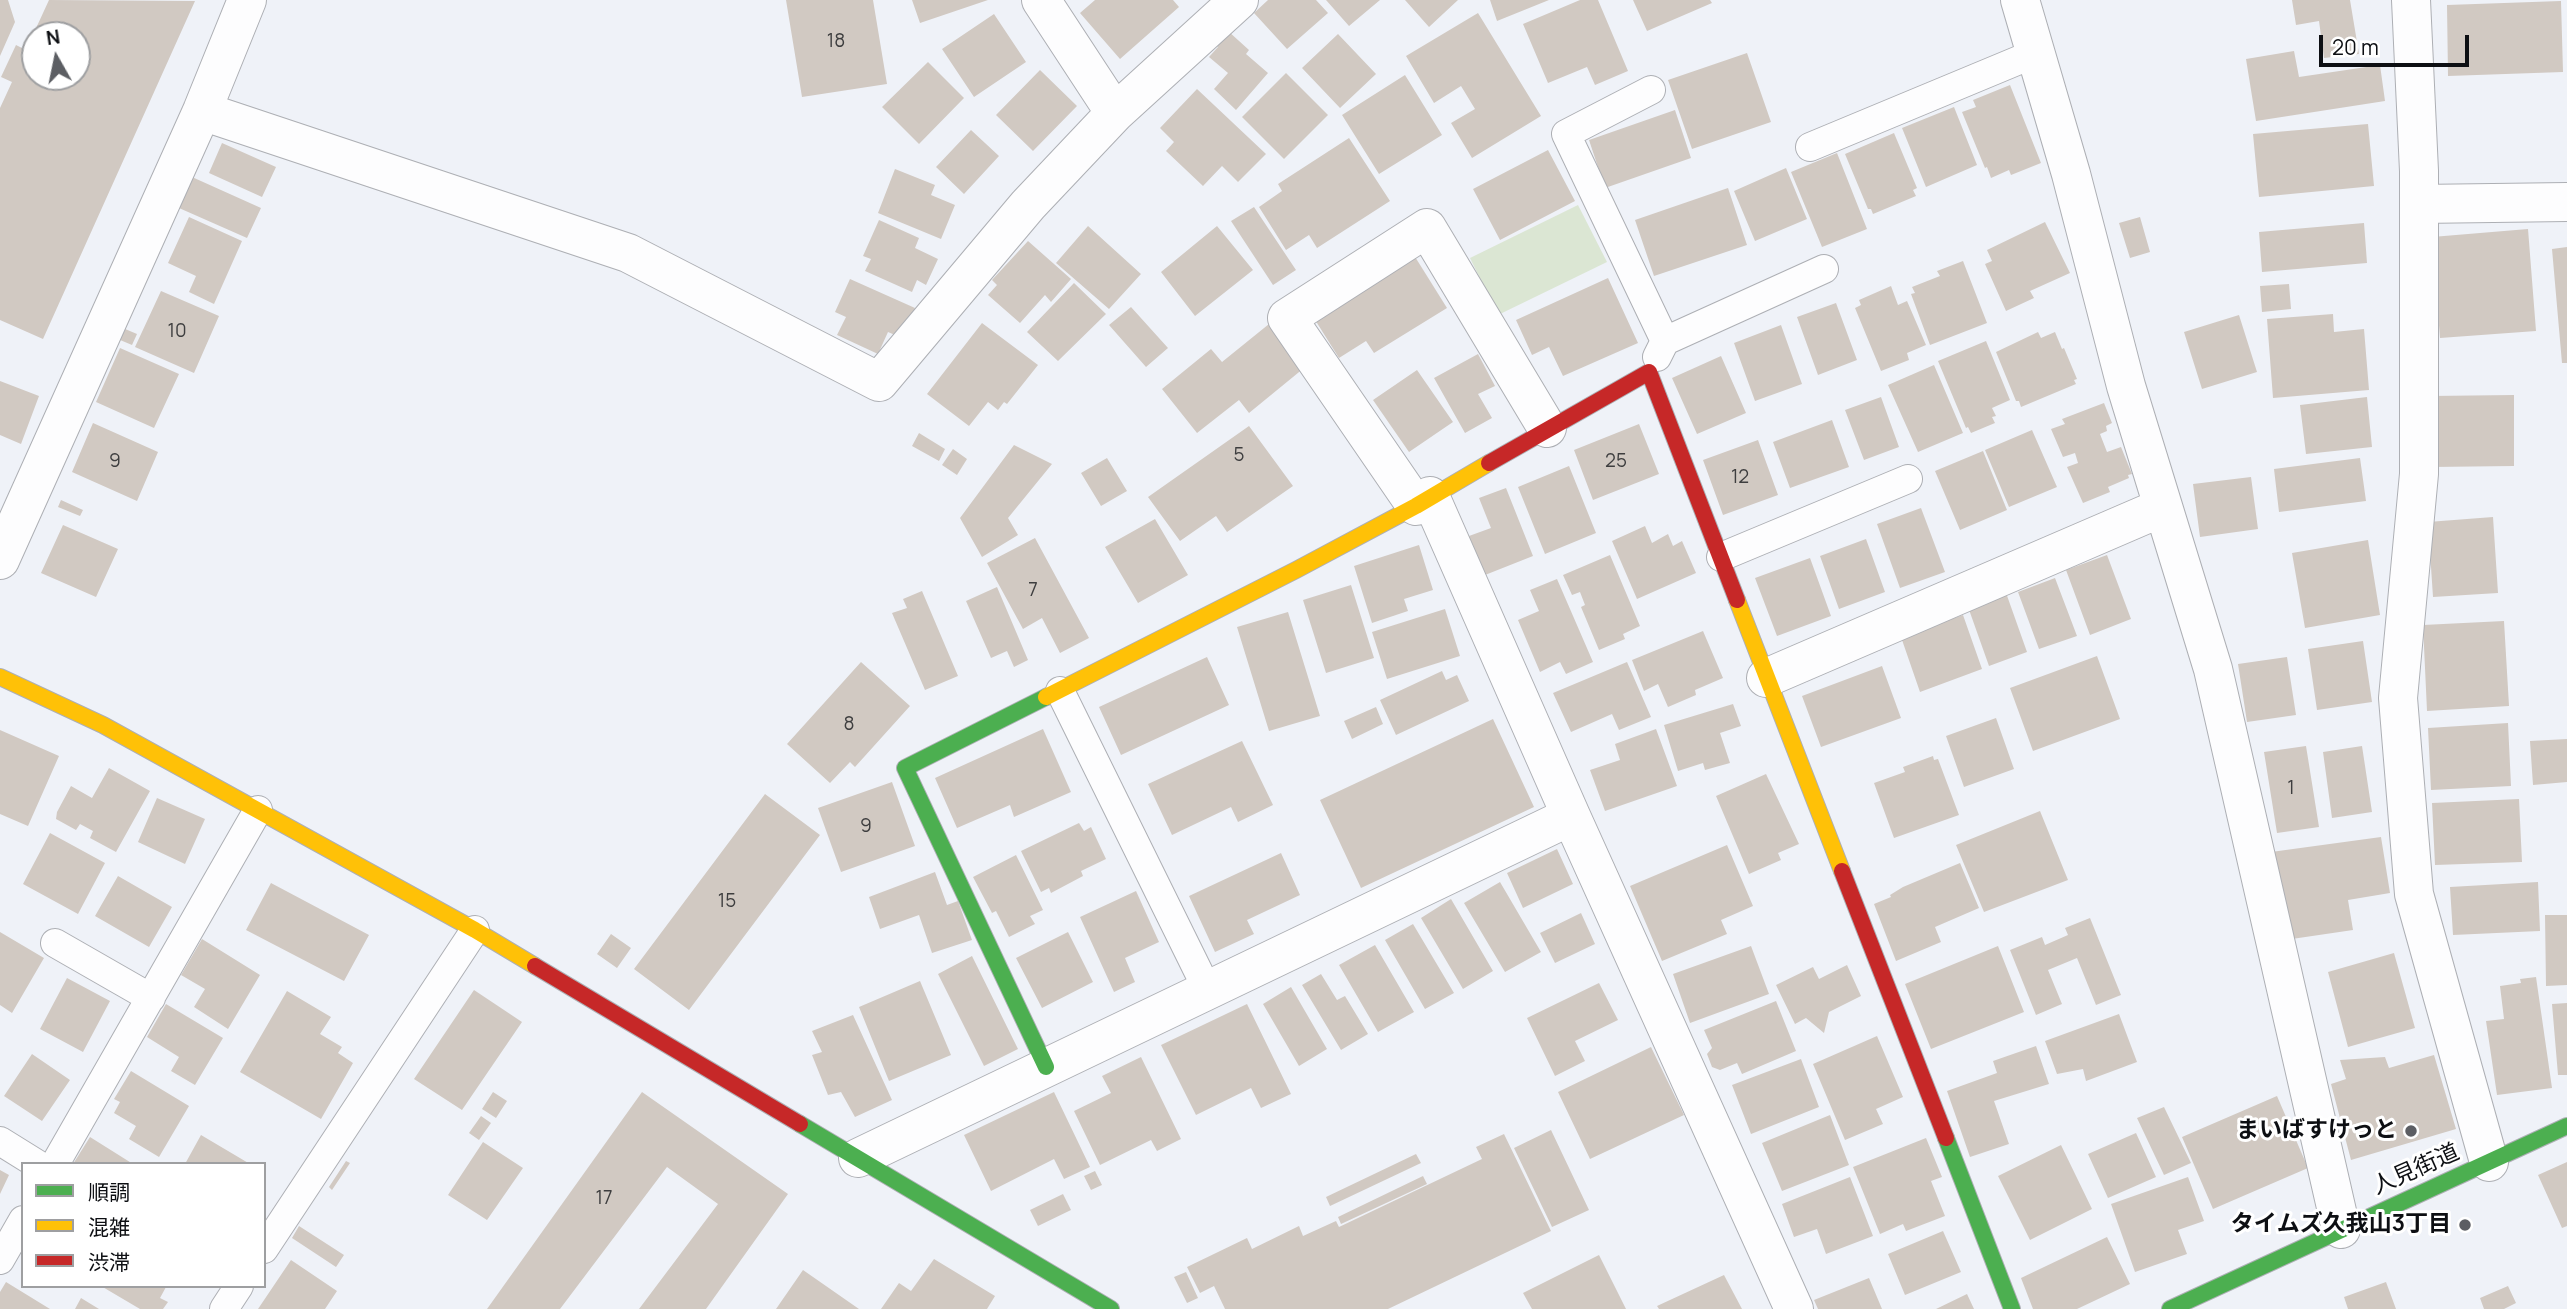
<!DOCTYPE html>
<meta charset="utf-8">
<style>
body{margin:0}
#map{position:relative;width:2567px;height:1309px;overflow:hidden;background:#eff2f8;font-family:Manrope,"Noto Sans JP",sans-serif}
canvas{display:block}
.legend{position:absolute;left:21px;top:1162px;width:245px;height:126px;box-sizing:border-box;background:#fff;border:2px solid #9e9fa1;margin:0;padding:9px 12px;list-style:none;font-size:21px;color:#0d0f13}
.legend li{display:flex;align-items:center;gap:14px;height:35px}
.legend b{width:35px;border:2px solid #9e9fa1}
.north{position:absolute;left:21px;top:21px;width:70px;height:70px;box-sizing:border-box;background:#fff;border:2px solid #9e9fa1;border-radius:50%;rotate:351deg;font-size:19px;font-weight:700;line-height:28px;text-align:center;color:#0d0f13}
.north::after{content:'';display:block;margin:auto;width:24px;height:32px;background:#5c5e63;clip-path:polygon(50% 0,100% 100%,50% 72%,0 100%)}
.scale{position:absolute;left:2319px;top:35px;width:150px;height:32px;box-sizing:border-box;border:4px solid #0d0f13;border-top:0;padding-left:9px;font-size:21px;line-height:24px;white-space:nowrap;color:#0d0f13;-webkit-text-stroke:5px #fff;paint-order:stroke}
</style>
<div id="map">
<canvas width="2567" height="1309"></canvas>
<ul class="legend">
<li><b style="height:9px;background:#4caf50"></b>順調</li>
<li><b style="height:9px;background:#ffc107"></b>混雑</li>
<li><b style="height:9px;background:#c62828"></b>渋滞</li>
</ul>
<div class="north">N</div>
<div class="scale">20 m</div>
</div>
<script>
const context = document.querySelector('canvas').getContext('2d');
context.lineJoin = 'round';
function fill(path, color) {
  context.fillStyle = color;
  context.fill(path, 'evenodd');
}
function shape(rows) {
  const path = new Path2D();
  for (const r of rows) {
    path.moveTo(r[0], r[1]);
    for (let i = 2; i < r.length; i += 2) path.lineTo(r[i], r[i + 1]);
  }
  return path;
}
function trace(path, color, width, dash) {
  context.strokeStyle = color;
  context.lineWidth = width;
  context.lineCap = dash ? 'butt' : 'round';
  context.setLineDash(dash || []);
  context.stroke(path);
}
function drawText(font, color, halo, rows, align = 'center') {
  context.font = font + ' Manrope,"Noto Sans JP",sans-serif';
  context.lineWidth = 6;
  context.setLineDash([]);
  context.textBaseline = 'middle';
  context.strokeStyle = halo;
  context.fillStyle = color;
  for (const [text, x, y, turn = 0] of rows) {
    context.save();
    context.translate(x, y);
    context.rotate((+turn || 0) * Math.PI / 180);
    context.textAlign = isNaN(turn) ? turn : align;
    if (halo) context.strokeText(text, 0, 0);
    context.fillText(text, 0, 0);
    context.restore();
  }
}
fill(shape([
 [1578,205,1607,262,1498,315,1470,258]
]), '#dbe6d3');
fill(shape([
 [0,0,8,0,15,22,0,56],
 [49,0,195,1,43,339,0,320,0,108,12,82,1,77,16,45,26,50],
 [35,35,77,35,77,77,35,77],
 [786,0,873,0,887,84,802,97],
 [912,0,988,0,920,23],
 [1095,0,1173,0,1179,7,1120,59,1080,13],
 [1268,0,1316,0,1328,13,1287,49,1254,13],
 [1326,0,1380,0,1349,26],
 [1405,0,1458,0,1429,27],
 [1490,0,1549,0,1497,21],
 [1580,0,1598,0,1628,71,1595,85,1587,67,1548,83,1523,24],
 [1633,0,1710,0,1712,3,1647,31],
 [2292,0,2350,0,2359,54,2324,58,2319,21,2296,25],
 [2561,1,2563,72,2448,76,2447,5],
 [1478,13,1541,116,1472,158,1451,123,1475,109,1461,86,1434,103,1406,56],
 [994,14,1026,62,974,97,942,49],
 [1228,31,1249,50,1246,54,1268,73,1236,110,1214,89,1228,73,1209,57,1218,47,1216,45],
 [1338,34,1376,74,1340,108,1302,68],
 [2294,51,2299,77,2380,65,2385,101,2256,121,2246,59],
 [1747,53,1771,122,1692,149,1668,80],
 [928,62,964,98,919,144,882,107],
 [1040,70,1077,106,1033,151,996,115],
 [1286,73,1328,115,1284,159,1242,117],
 [1405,75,1442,135,1379,174,1342,115],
 [2010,85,2041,163,2011,175,2009,170,1991,178,1987,167,1985,168,1962,112,1976,107,1973,100],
 [1197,89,1266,154,1238,182,1222,166,1203,186,1166,151,1174,142,1160,128],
 [1954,107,1977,165,1926,187,1902,128],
 [1675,110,1691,158,1605,188,1589,140],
 [2368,124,2374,186,2259,197,2253,134],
 [971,130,999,156,964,194,936,167],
 [1894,133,1917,188,1913,190,1916,196,1873,214,1871,209,1868,209,1845,154],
 [1349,138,1390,201,1317,248,1309,235,1286,250,1259,207,1282,191,1278,184],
 [222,143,276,167,262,197,209,173],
 [1548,150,1575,201,1500,240,1473,189],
 [1837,153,1867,229,1822,247,1791,172],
 [1786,168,1807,219,1755,241,1734,191],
 [895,169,935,185,931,195,955,205,941,239,878,213],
 [192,177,261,208,247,238,179,208],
 [1728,188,1747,245,1654,276,1635,220],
 [1254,207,1296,270,1273,285,1231,221],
 [189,217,242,241,214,304,189,292,196,276,168,263],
 [2140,217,2150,252,2130,258,2119,223],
 [879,220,919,238,915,248,938,259,926,285,917,280,912,292,865,271,871,259,863,256],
 [2045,222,2070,273,2030,291,2034,298,2006,311,1985,264,1992,261,1987,250],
 [2364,223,2367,263,2262,272,2259,232],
 [1088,226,1141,274,1109,309,1056,263],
 [1217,226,1253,270,1195,316,1161,272],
 [2528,229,2536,331,2440,338,2432,237],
 [1028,241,1071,279,1051,302,1045,295,1020,323,988,295,997,285,992,280],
 [2567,247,2567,363,2562,363,2552,249],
 [1412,252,1447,308,1374,353,1366,341,1339,358,1312,315],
 [1963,261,1987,323,1930,345,1911,294,1915,293,1912,287,1940,276,1937,271],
 [1608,278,1638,343,1563,376,1549,347,1532,355,1516,320],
 [850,279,915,308,902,338,888,332,878,354,837,335,846,317,835,312],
 [1074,283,1106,314,1058,361,1027,332],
 [2289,284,2291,309,2262,312,2260,286],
 [1891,286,1898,305,1907,301,1926,345,1907,353,1909,360,1881,371,1855,308,1861,305,1859,300],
 [161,291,219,316,194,373,135,347],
 [1836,303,1857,360,1818,375,1797,317],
 [1131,307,1168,348,1146,367,1109,325],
 [2333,314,2334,332,2364,329,2369,390,2273,398,2267,319],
 [2239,315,2257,372,2202,389,2184,332],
 [982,323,1038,365,1007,404,1004,402,998,410,988,402,969,426,927,394],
 [1269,324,1304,368,1249,413,1239,400,1197,433,1162,389,1211,349,1222,362],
 [1781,325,1802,384,1755,401,1734,343],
 [118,326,137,334,132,345,113,337],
 [2038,332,2041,338,2055,332,2062,349,2064,348,2077,379,2074,380,2076,384,2021,407,2019,401,2016,401,1996,352],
 [1986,341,2010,400,1992,408,1996,416,1992,417,1995,423,1971,433,1968,427,1966,428,1938,361],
 [120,348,179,374,154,428,96,402],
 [1478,354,1495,386,1478,394,1492,418,1465,433,1434,378],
 [1721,356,1746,413,1697,434,1672,378],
 [1934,365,1963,433,1918,452,1888,385],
 [1417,370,1453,422,1409,452,1373,400],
 [0,381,39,396,21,444,0,435],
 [2514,395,2514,466,2431,467,2430,396],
 [1881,397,1899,447,1864,460,1845,410],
 [2367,397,2372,447,2306,454,2300,405],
 [2104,403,2112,423,2106,426,2107,431,2100,434,2107,452,2121,447,2132,474,2128,475,2129,478,2108,487,2110,492,2083,503,2067,467,2078,463,2075,453,2063,457,2051,429,2065,424,2062,419],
 [1832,420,1849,467,1790,488,1773,442],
 [93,423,158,452,137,501,72,472],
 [1639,424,1659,474,1593,500,1574,450],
 [1249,426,1293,486,1227,532,1216,516,1180,541,1148,497],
 [2032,430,2057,487,2009,507,1985,450],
 [919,433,945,449,939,461,912,446],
 [1758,440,1778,495,1723,515,1703,460],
 [1014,445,1052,464,1008,518,1018,535,982,557,960,518],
 [953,449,967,459,957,475,942,465],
 [1983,451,2007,510,1960,530,1935,471],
 [1107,458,1127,491,1101,506,1081,473],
 [2360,458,2366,501,2279,512,2274,469],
 [1569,466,1596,533,1545,554,1518,487],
 [2251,477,2258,529,2200,537,2193,484],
 [1506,488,1533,556,1485,575,1469,536,1491,528,1479,498],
 [61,500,83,510,80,516,58,507],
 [1921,508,1945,572,1900,588,1877,524],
 [2493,517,2498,593,2433,597,2428,522],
 [1155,519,1188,575,1138,603,1105,547],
 [63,525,118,549,96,597,41,573],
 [1645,526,1652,543,1668,534,1673,546,1682,541,1696,573,1637,599,1612,541],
 [1035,538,1089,638,1060,653,1042,618,1023,629,987,563],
 [1866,539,1885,592,1839,609,1820,556],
 [2368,540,2380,615,2305,628,2292,553],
 [1419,545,1433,590,1404,599,1408,611,1372,623,1354,566],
 [1610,555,1640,626,1623,634,1625,639,1599,650,1581,607,1585,605,1580,592,1572,595,1563,575],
 [2107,555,2131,619,2090,635,2066,570],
 [1810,558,1831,616,1777,636,1755,578],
 [2055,578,2077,636,2039,649,2018,592],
 [1557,579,1593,662,1566,674,1560,662,1540,672,1518,620,1539,611,1530,590],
 [1351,585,1374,658,1326,673,1303,600],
 [997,587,1028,660,1014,667,1007,651,991,658,966,601],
 [2005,590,2027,652,1989,666,1967,604],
 [922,591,958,676,925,690,892,613,907,608,903,599],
 [1445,609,1460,656,1387,679,1372,632],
 [1288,612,1320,716,1269,731,1237,627],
 [1963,615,1982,669,1920,692,1901,637],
 [2504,621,2509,706,2427,711,2423,625],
 [1703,631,1723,678,1695,690,1696,695,1668,707,1658,684,1644,691,1632,660],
 [2363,641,2372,702,2317,710,2308,649],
 [2097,656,2120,719,2033,751,2010,688],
 [1207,657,1229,705,1121,755,1099,707],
 [2287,657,2296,715,2247,722,2238,664],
 [861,662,910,706,855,767,850,762,830,783,787,744],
 [1627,662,1651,717,1619,730,1612,714,1571,732,1553,693],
 [1882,666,1901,718,1821,747,1802,696],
 [1442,671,1446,680,1457,675,1469,701,1396,735,1380,700],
 [1733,704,1741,726,1720,733,1730,763,1705,770,1703,763,1678,771,1664,725],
 [1376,707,1383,724,1352,739,1344,721],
 [1996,718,2014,769,1964,787,1946,736],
 [1493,719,1534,807,1361,888,1320,800],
 [2508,723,2511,786,2431,790,2428,728],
 [1043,729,1071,792,1014,817,1010,805,957,828,935,778],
 [1656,729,1677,786,1605,811,1590,770,1620,760,1615,744],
 [0,730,59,756,28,826,0,814],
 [2567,739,2567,782,2533,785,2530,741],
 [1242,741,1273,805,1238,822,1231,807,1172,835,1148,784],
 [2306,746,2319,827,2277,833,2264,752],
 [2362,746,2372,812,2332,818,2323,752],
 [1933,756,1934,760,1938,759,1959,815,1894,838,1874,783,1905,772,1903,767],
 [109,768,150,791,116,852,90,838,93,831,80,824,76,830,56,819,57,812,71,786,92,798],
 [1766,774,1799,844,1778,853,1781,860,1749,874,1716,796],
 [892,782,915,846,841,872,818,808],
 [765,794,820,835,689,1010,634,969],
 [157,798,205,819,185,864,138,842],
 [2519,799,2522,862,2435,865,2432,803],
 [2040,811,2068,880,1984,912,1956,845],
 [1079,823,1084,831,1091,827,1106,859,1081,871,1083,876,1051,893,1049,888,1041,892,1021,851],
 [50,833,105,863,78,914,23,884],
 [2381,837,2390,893,2348,900,2353,930,2285,940,2271,852],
 [1727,845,1753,906,1721,920,1727,934,1662,961,1630,886],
 [1557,849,1573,884,1523,908,1507,873],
 [1281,853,1300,895,1247,920,1254,934,1215,952,1189,896],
 [1016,855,1043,910,1030,916,1035,924,1009,937,996,911,992,913,973,877],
 [1960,863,1979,908,1935,927,1941,942,1896,961,1874,904,1891,897,1890,895,1903,887],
 [935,872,947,905,958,901,972,940,932,953,919,915,880,929,869,897],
 [118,876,172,907,149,947,95,916],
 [1500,882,1541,952,1505,972,1464,903],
 [2538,882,2540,931,2453,935,2450,887],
 [271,883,369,935,344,981,246,930],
 [1136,891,1159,942,1125,958,1135,982,1114,992,1080,917],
 [1451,899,1493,971,1463,989,1421,918],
 [1581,913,1595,944,1555,963,1540,933],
 [2545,915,2567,915,2567,985,2546,986],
 [2090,918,2121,995,2096,1005,2077,958,2048,970,2062,1004,2036,1015,2010,950,2042,937,2045,945,2068,935,2065,928],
 [1413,924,1454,993,1425,1009,1385,940],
 [0,932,44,958,12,1013,0,1005],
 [1068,932,1093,982,1042,1008,1016,958],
 [611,934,631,948,617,968,597,954],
 [202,939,260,975,228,1029,194,1007,205,989,181,975],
 [1375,945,1414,1012,1378,1032,1339,965],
 [1751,946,1769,994,1690,1023,1673,974],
 [1998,946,2024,1012,1931,1049,1905,984],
 [2394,953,2415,1028,2348,1047,2328,972],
 [972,956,1018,1049,984,1066,938,974],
 [1847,965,1861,996,1829,1012,1824,1033,1806,1018,1795,1024,1776,985,1813,967,1819,979],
 [1321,974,1337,1000,1345,996,1368,1034,1341,1050,1302,985],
 [2536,977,2552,1088,2497,1095,2486,1021,2504,1019,2500,986,2521,983,2520,979],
 [67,978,110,1001,83,1052,40,1029],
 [920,981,951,1055,889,1081,859,1007],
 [1599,983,1618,1020,1575,1041,1585,1061,1555,1076,1527,1018],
 [1291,987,1327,1049,1299,1066,1263,1004],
 [474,990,522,1022,462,1110,414,1079],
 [287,991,331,1017,320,1034,342,1047,338,1053,353,1063,321,1119,240,1072],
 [1776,1001,1796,1051,1742,1074,1737,1063,1720,1070,1712,1067,1707,1054,1712,1048,1704,1030],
 [2567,1003,2567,1075,2558,1075,2552,1004],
 [166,1004,223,1038,195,1085,171,1071,179,1057,147,1037],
 [1247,1004,1291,1094,1261,1108,1251,1088,1196,1115,1161,1045],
 [2119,1014,2137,1062,2086,1081,2083,1069,2057,1074,2045,1041],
 [853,1015,892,1100,855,1117,841,1092,828,1095,812,1055,822,1052,812,1031],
 [1877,1036,1903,1097,1876,1109,1883,1124,1845,1140,1813,1064],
 [2036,1046,2049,1084,1994,1101,2009,1144,1970,1157,1947,1091,1997,1073,1993,1061],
 [1651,1047,1684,1115,1590,1159,1558,1092],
 [32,1054,70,1080,42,1121,4,1096],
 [2434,1055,2456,1129,2351,1160,2331,1084,2346,1079,2340,1060,2385,1057,2389,1068],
 [1141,1057,1181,1139,1157,1151,1151,1140,1100,1165,1074,1111,1111,1093,1102,1076],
 [1801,1059,1819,1107,1751,1134,1732,1085],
 [131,1071,189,1106,159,1157,129,1139,136,1126,114,1113,120,1102,114,1099],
 [493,1092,507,1101,496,1118,482,1109],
 [642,1092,788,1194,706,1309,639,1309,718,1204,667,1167,560,1309,487,1309],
 [1054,1092,1090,1167,1064,1179,1054,1159,991,1191,964,1135],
 [2277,1096,2308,1168,2213,1209,2182,1137],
 [2164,1107,2191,1163,2164,1175,2137,1118],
 [1830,1115,1849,1165,1782,1191,1762,1143],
 [481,1116,491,1123,479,1140,469,1133],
 [1551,1130,1589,1210,1552,1227,1514,1148],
 [2136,1133,2156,1177,2108,1198,2088,1154],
 [1504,1134,1551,1231,1388,1309,1225,1309,1214,1286,1200,1293,1187,1267,1247,1238,1252,1249,1299,1226,1303,1236,1336,1221,1339,1227,1482,1159,1476,1147],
 [201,1135,250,1164,185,1164],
 [90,1137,133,1164,73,1164],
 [1926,1138,1942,1177,1931,1181,1945,1216,1906,1231,1903,1224,1880,1234,1853,1167],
 [483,1142,523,1168,487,1220,448,1195],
 [2061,1145,2092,1209,2030,1240,1998,1176],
 [1416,1154,1421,1163,1330,1206,1326,1197],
 [346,1161,350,1163,332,1190,329,1187],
 [2567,1162,2567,1226,2562,1228,2538,1175],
 [0,1170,9,1175,0,1194],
 [1095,1171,1102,1185,1091,1190,1084,1176],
 [1423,1176,1427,1184,1341,1224,1338,1217],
 [1850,1177,1873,1236,1826,1254,1817,1229,1794,1237,1782,1204],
 [2188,1177,2204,1221,2178,1230,2187,1254,2135,1272,2111,1204],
 [1063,1194,1071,1210,1038,1226,1030,1210],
 [299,1226,344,1255,336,1267,292,1238],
 [1943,1231,1961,1272,1905,1295,1888,1254],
 [2107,1237,2130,1284,2077,1309,2033,1309,2021,1278],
 [1599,1255,1626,1309,1532,1309,1523,1293],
 [934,1259,995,1296,987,1309,881,1309,899,1283,911,1291],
 [291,1260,337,1291,325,1309,258,1309],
 [803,1270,859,1309,776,1309],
 [1186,1272,1198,1298,1187,1303,1174,1277],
 [1724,1275,1742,1309,1659,1309,1657,1306],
 [1869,1278,1882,1309,1818,1309,1814,1300],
 [6,1282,50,1309,0,1309,0,1292],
 [2386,1282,2396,1309,2348,1309,2344,1297],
 [101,1286,164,1286,166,1287,160,1298,168,1302,163,1309,140,1309],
 [2508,1286,2516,1303,2504,1309,2484,1309,2480,1298],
 [1967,1294,1974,1309,1936,1309],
 [81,1298,99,1309,75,1309]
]), '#d1c9c2');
const lane = shape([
 [1651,90,1566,134,1665,341],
 [1810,147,2036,53],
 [1657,357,1665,341,1824,269],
 [1721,557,1908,479],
 [1060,691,1207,989],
 [55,943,151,998],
 [0,1141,37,1164],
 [55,1164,258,810],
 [264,1249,475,930],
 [0,1260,23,1220],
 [224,1309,239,1286]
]);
const street = shape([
 [1041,0,1115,113],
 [2020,0,2071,174,2126,386,2213,669,2341,1229],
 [2411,0,2419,171,2419,474,2398,698,2414,894,2489,1162],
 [202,111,628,253,879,382,1028,205,1115,113,1239,0],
 [2419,204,2567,202],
 [1430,496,1571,816,1794,1309],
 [1416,506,1287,318,1427,228,1547,428],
 [0,560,202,111,247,0],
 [1766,678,2163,507],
 [858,1158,1571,816]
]);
const fast = shape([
 [1046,1067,905,768,1046,697],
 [800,1124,1111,1309],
 [1946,1138,2012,1309],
 [2170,1309,2567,1126]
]);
const slow = shape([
 [1737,600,1842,871],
 [0,677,103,725,475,930,535,966],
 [1046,697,1296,570,1416,506,1489,463]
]);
const jam = shape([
 [1489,463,1649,372,1737,600],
 [1842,871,1946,1138],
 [535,966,800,1124]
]);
trace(lane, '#adafb4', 30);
trace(street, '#adafb4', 40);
trace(fast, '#adafb4', 18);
trace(slow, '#adafb4', 18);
trace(jam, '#adafb4', 18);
trace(lane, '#fdfdfe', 28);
trace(street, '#fdfdfe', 38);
trace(fast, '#4caf50', 16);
trace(slow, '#ffc107', 16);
trace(jam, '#c62828', 16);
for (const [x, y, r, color] of [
 [2411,1131,7,"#5c5e63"],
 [2465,1225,7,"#5c5e63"]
]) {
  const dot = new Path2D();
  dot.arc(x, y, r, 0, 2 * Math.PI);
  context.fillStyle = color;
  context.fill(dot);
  trace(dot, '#fff', 2.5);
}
drawText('19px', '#3e3e3f', null, [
 ["18",836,42],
 ["10",177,332],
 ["5",1239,456],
 ["9",115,462],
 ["25",1616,462],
 ["12",1740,478],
 ["7",1033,591],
 ["8",849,725],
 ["1",2291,789],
 ["9",866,827],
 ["15",727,902],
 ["17",604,1199]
]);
drawText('bold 23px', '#0d0f13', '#fff', [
 ["まいばすけっと",2397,1131],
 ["タイムズ久我山3丁目",2451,1225]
], 'right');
drawText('23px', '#0d0f13', '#fff', [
 ["人見街道",2416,1170,-24]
]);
</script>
